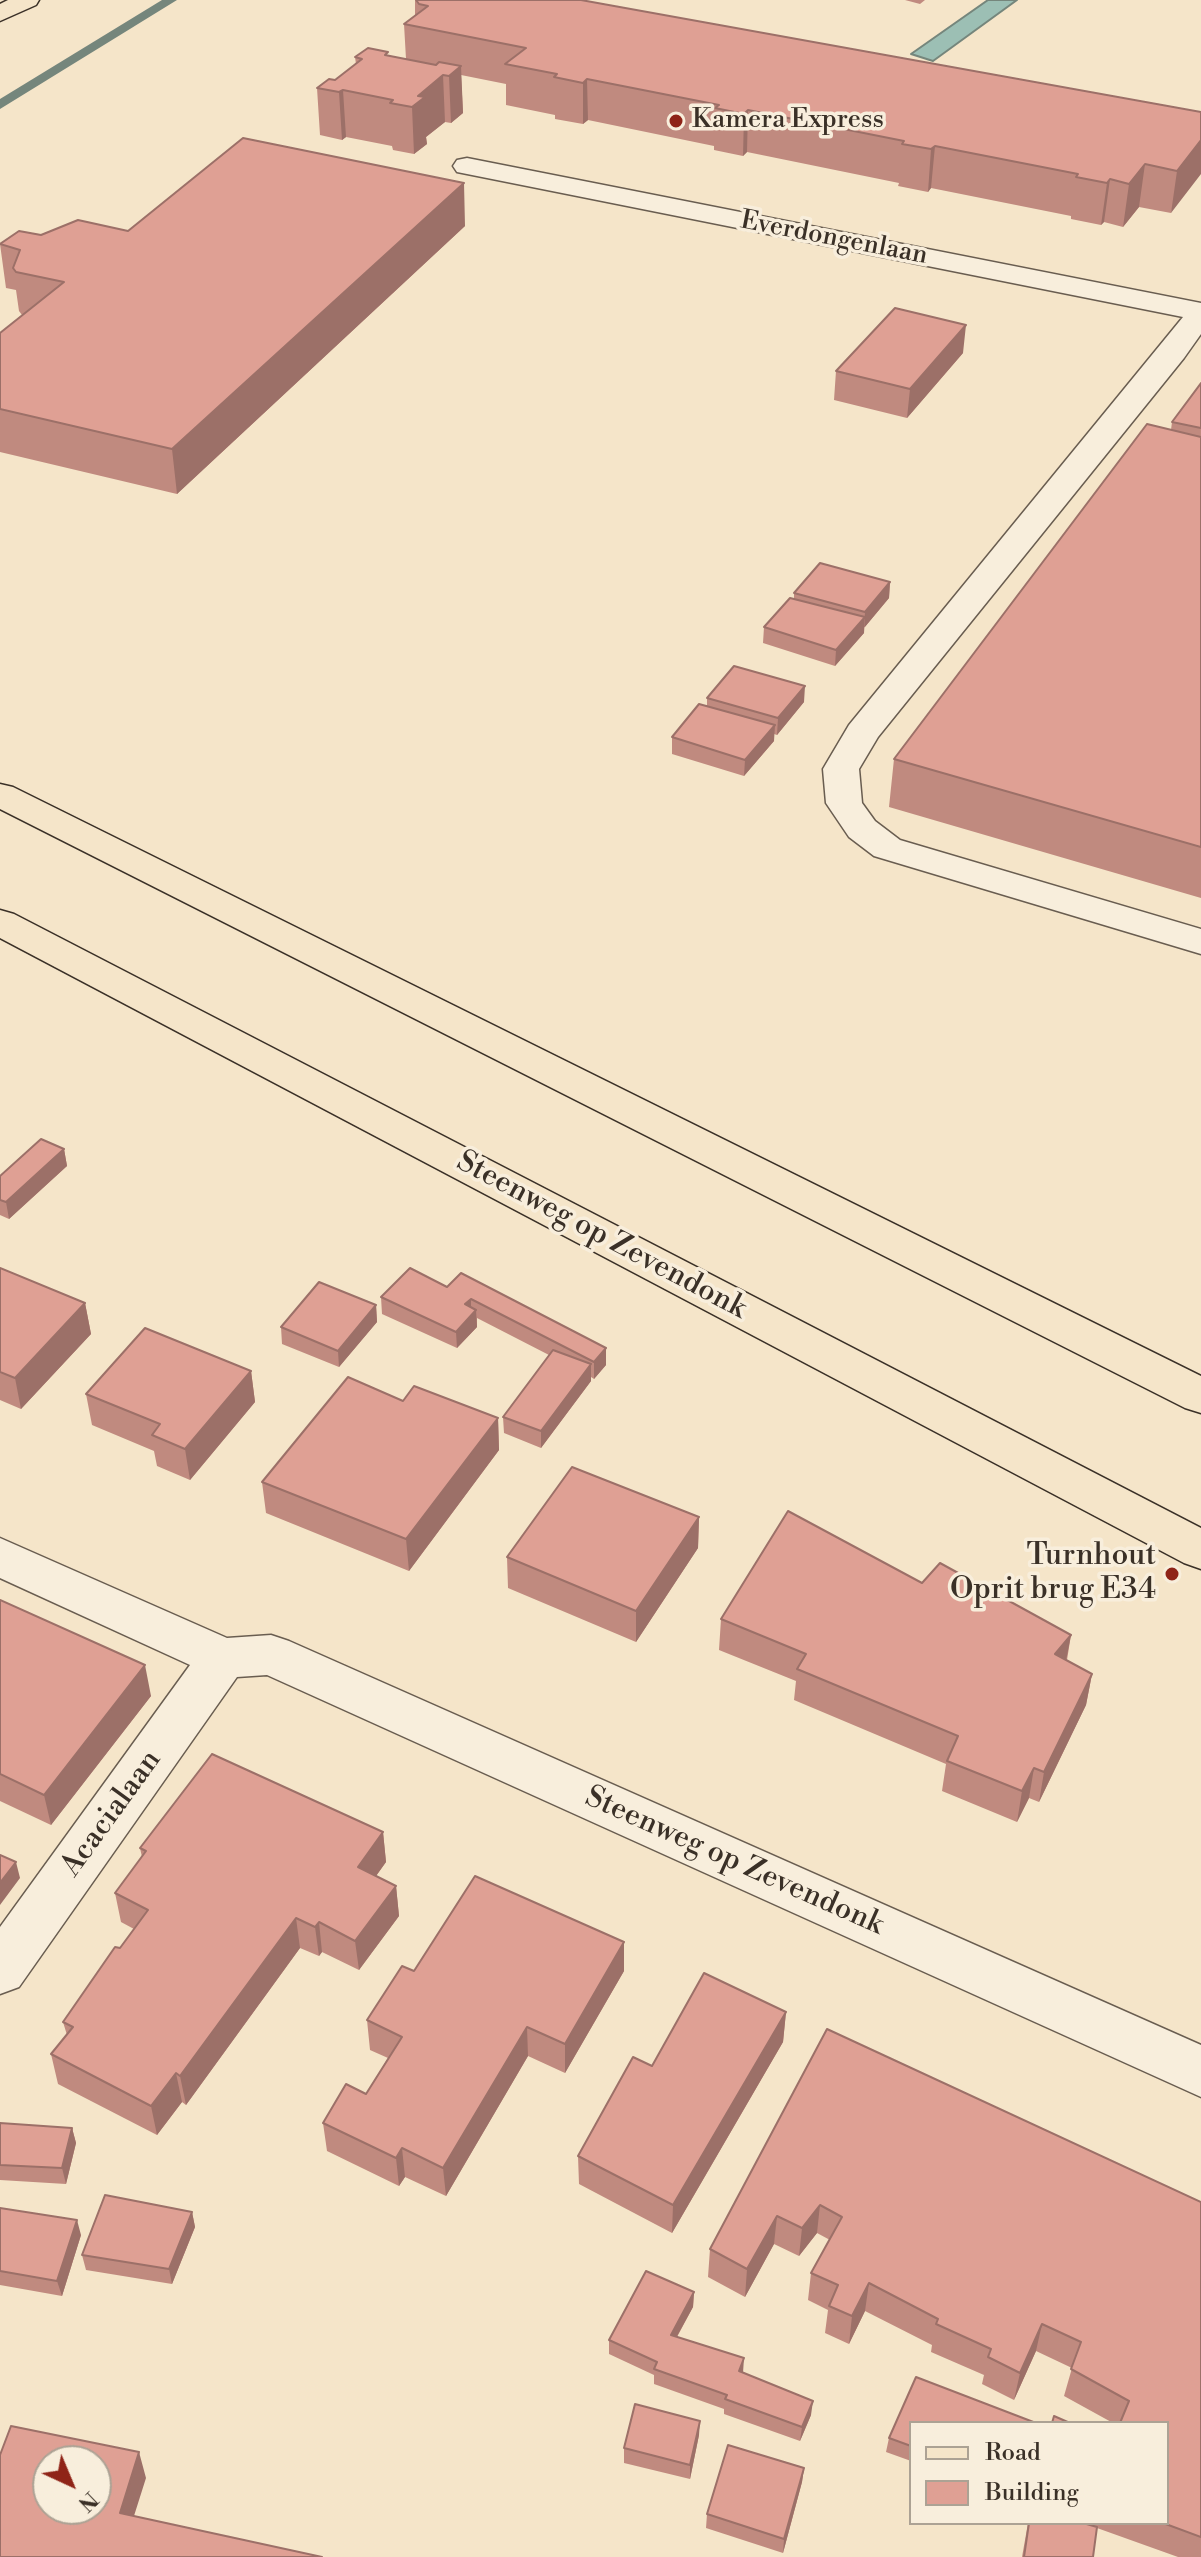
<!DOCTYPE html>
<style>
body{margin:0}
#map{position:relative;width:1201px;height:2557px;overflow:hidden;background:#f5e5c9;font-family:"Libre Bodoni",serif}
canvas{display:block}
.legend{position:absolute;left:909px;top:2421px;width:260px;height:104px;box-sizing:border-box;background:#f8eedc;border:2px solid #aca294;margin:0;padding:10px 14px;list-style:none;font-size:24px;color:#3a3027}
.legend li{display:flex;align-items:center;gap:16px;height:40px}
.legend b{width:40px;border:2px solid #aca294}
.north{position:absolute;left:32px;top:2445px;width:80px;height:80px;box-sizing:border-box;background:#f8eedc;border:2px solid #aca294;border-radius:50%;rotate:136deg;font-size:22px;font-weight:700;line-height:32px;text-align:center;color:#3a3027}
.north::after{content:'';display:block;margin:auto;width:28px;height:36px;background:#8f2418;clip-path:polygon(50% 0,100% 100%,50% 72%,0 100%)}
</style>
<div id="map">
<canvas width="1201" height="2557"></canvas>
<ul class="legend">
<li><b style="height:10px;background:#f5e5c9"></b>Road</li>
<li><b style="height:22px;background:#dfa094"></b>Building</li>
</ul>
<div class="north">N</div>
</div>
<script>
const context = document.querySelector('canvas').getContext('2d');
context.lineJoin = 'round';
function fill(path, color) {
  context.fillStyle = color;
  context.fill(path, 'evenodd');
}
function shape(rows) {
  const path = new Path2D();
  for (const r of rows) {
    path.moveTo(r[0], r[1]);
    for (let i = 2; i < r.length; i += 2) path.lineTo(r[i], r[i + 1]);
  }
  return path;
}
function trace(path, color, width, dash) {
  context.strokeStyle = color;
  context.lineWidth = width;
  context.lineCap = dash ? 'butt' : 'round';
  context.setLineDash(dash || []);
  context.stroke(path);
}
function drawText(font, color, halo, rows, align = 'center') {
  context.font = font + ' "Libre Bodoni",serif';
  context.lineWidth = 7;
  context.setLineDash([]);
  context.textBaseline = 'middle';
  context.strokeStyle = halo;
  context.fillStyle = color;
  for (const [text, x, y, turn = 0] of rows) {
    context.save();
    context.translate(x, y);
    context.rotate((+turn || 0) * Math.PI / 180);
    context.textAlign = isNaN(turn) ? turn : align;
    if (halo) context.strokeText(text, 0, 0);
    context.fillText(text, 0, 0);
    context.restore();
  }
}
const water = shape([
 [988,0,1017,0,933,61,911,54,988,0]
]);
fill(water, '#9cbfb4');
trace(water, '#75867c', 2);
fill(shape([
 [162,0,177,0,0,109,0,99,162,0]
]), '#75867c');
const minor = shape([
 [467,158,1201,303,1201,334,1184,358,878,737,859,769,862,803,875,821,900,840,1201,929,1201,954,874,856,849,837,826,803,823,769,849,725,1183,317,457,172,453,166,457,160,467,158],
 [0,1538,227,1638,271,1635,289,1641,1201,2045,1201,2097,267,1675,237,1677,19,1987,0,1994,0,1927,190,1665,0,1578,0,1538]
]);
const major = shape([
 [0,784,13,787,1201,1376,1201,1413,1185,1408,0,809,0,784],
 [0,910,14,914,1201,1528,1201,1569,1184,1563,0,938,0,910]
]);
const highway = shape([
 [8,0,39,0,36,5,0,21,0,4,8,0]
]);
trace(minor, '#695d50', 3);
trace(major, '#3a3027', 3);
trace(highway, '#3a3027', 3);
fill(minor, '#f8eedc');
fill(major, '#f5e5c9');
fill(highway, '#f5e5c9');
fill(shape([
 [415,0,581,0,1201,112,1171,213,1139,207,1123,227,1104,222,1101,225,1071,219,1071,216,931,188,928,192,898,186,899,183,747,152,743,156,714,150,714,146,588,120,583,124,555,119,555,115,506,105,506,84,461,75,463,113,451,123,445,122,426,137,427,144,414,154,393,150,392,146,346,137,342,140,320,135,317,88,335,80,356,64,355,57,388,56,406,59,404,24,415,15],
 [905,0,925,0,920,4],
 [465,226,177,494,0,452,0,333,22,315,19,311,16,290,6,288,0,244,41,235,128,231],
 [963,353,907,418,834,400,836,371],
 [1201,383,1201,898,889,807,894,759,1171,430,1172,422],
 [890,582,889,598,864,628,864,633,835,666,763,643,764,627,794,599,794,593],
 [707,698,804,702,777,735,774,734,774,741,744,776,672,754,672,737,707,706],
 [64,1149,67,1166,9,1219,0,1215,0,1176],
 [0,1268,85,1303,91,1334,21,1409,0,1400],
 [410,1268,606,1365,594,1379,591,1377,591,1381,541,1448,504,1433,503,1417,549,1355,477,1318,477,1327,457,1348,382,1314,381,1297],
 [376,1305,377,1322,339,1367,282,1344,281,1327],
 [251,1371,255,1402,190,1480,157,1466,154,1451,92,1425,86,1394],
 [403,1401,498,1418,499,1450,409,1571,266,1513,262,1482],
 [699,1517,698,1548,636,1642,508,1588,507,1557],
 [922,1583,1071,1635,1067,1660,1092,1674,1086,1705,1039,1802,1029,1798,1017,1822,942,1791,946,1764,794,1700,796,1681,719,1650,721,1619],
 [0,1600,151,1696,51,1825,0,1801],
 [383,1832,386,1862,376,1876,396,1886,399,1916,359,1970,322,1952,319,1956,300,1948,186,2105,182,2102,157,2135,58,2084,51,2054,67,2035,63,2022,134,1929,121,1922,115,1893,142,1857,140,1848],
 [414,1971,624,1971,565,2073,528,2056,446,2196,405,2177,399,2186,327,2151,323,2123,366,2094,388,2058,370,2050,367,2020],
 [786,2012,783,2042,672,2233,579,2184,578,2156,652,2066],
 [827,2029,1201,2202,1201,2557,1178,2557,1097,2528,1093,2557,1022,2557,1028,2523,1083,2523,1093,2526,1087,2523,1167,2523,1167,2423,1113,2423,1064,2396,1072,2368,1036,2351,1014,2400,982,2384,984,2375,931,2352,932,2345,865,2311,849,2344,825,2333,828,2310,808,2300,811,2273,830,2240,817,2233,799,2256,774,2244,745,2297,708,2277,710,2249],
 [0,2123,72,2128,76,2143,66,2184,0,2180],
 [0,2208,81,2235,62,2296,0,2285],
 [192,2212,195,2227,172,2284,86,2270,82,2255],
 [694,2292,693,2307,677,2337,743,2372,811,2415,800,2441,724,2414,724,2409,654,2384,654,2375,609,2354,609,2340],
 [911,2423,911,2461,886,2452,889,2438],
 [699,2435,690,2479,624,2463,624,2448],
 [804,2468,802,2482,783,2553,706,2528,707,2514]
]), '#c08a7f');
fill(shape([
 [461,66,463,113,451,123,449,76],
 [443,75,445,122,426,137,427,144,414,154,412,107,418,96],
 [587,79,588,120,583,124,583,83],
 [343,90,346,137,342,140,339,92],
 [748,110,747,152,743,156,744,114],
 [1201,140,1201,174,1171,213,1177,171],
 [935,146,931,188,928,192,931,149],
 [1145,164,1139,207,1123,227,1129,184],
 [1110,179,1104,222,1101,225,1107,183],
 [464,183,465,226,177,494,172,449],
 [966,325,963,353,907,418,910,389],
 [890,582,889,598,864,628,865,612],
 [865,617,864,633,835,666,836,650],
 [805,686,804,702,777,735,778,718],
 [775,725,774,741,744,776,745,760],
 [64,1149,67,1166,9,1219,6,1202],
 [471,1299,471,1315,476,1310,477,1327,457,1348,456,1332,465,1304],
 [85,1303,91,1334,21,1409,15,1378],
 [376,1305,377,1322,339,1367,338,1351],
 [606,1348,606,1365,594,1379,594,1362],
 [591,1364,591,1381,541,1448,541,1431],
 [251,1371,255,1402,190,1480,185,1449],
 [498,1418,499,1450,409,1571,406,1539],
 [699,1517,698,1548,636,1642,636,1611],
 [1071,1635,1065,1666,1055,1654],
 [145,1665,151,1696,51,1825,44,1795],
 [1092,1674,1086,1705,1039,1802,1044,1772],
 [1034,1768,1029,1798,1017,1822,1022,1791],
 [383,1832,386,1862,361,1897,358,1867],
 [16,1862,20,1878,0,1905,0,1883],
 [396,1886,399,1916,359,1970,355,1941],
 [296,1918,300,1948,186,2105,180,2076],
 [319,1922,322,1952,319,1956,315,1927],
 [624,1942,624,1971,565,2073,565,2044],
 [786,2012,783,2042,672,2233,673,2205],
 [527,2027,528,2056,446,2196,443,2168],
 [176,2073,182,2102,157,2135,151,2106],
 [72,2128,76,2143,66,2184,62,2168],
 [402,2148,405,2177,399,2186,396,2158],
 [820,2205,817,2233,799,2256,802,2228],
 [192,2212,195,2227,172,2284,169,2269],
 [777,2216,774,2244,745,2297,747,2269],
 [77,2220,81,2235,62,2296,57,2281],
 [869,2283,865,2311,849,2344,852,2316],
 [694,2292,693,2307,670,2349,671,2335],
 [1042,2324,1036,2351,1014,2400,1020,2373],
 [744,2358,743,2373,739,2371],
 [813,2401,811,2415,800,2441,802,2427],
 [700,2421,699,2435,690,2479,690,2465],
 [139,2452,146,2478,127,2538,120,2513],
 [804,2468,802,2482,783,2553,784,2539]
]), '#9c7068');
const building = shape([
 [416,0,581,0,1201,112,1201,140,1177,171,1145,164,1129,184,1110,179,1107,183,1076,177,1078,174,935,146,931,149,902,144,904,141,748,110,744,114,715,108,719,105,587,79,583,83,554,77,557,74,505,64,526,48,404,24,428,6,419,4,416,0],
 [368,48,388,52,385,55,436,65,439,62,461,66,449,76,443,75,418,96,425,97,412,107,390,103,393,100,343,90,339,92,317,88,329,79,335,80,362,59,355,57,368,48],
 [243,138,464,183,172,449,0,409,0,333,64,282,16,272,13,268,20,250,0,244,19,231,41,235,78,220,128,231,243,138],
 [895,308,966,325,910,389,836,371,895,308],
 [1201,383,1201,428,1172,422,1201,383],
 [1147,424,1201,437,1201,847,894,759,1147,424],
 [820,563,890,582,865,612,794,593,820,563],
 [790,598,865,617,836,650,764,627,790,598],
 [734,666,805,686,778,718,707,698,734,666],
 [699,704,775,725,745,760,672,737,699,704],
 [41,1139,64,1149,6,1202,0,1200,0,1176,41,1139],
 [0,1268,85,1303,15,1378,0,1372,0,1268],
 [410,1268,447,1287,461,1273,606,1348,594,1362,471,1299,465,1304,476,1310,456,1332,381,1297,410,1268],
 [319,1282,376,1305,338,1351,281,1327,319,1282],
 [145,1328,251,1371,185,1449,152,1435,160,1424,86,1394,145,1328],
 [553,1350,591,1364,541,1431,503,1417,553,1350],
 [348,1377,403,1401,414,1386,498,1418,406,1539,262,1482,348,1377],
 [572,1467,699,1517,636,1611,507,1557,572,1467],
 [788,1511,922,1583,940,1563,1071,1635,1055,1654,1092,1674,1044,1772,1034,1768,1022,1791,947,1761,958,1736,797,1669,806,1654,721,1619,788,1511],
 [0,1600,145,1665,44,1795,0,1774,0,1600],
 [212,1754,383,1832,358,1867,396,1886,355,1941,319,1922,315,1927,296,1918,180,2076,176,2073,151,2106,51,2054,73,2027,63,2022,115,1947,120,1948,148,1910,115,1893,146,1851,140,1848,212,1754],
 [0,1855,16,1862,0,1883,0,1855],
 [475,1876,624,1942,565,2044,527,2027,443,2168,402,2148,396,2158,323,2123,346,2084,366,2094,402,2037,367,2020,402,1966,414,1971,475,1876],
 [704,1973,786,2012,673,2205,578,2156,633,2057,652,2066,704,1973],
 [827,2029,1201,2202,1201,2537,1163,2523,1167,2523,1167,2423,1120,2423,1129,2401,1071,2369,1081,2342,1042,2324,1020,2373,988,2357,991,2349,936,2324,938,2319,869,2283,852,2316,829,2306,838,2285,811,2273,842,2217,820,2205,802,2228,777,2216,747,2269,710,2249,827,2029],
 [0,2123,72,2128,62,2168,0,2165,0,2123],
 [105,2195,192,2212,169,2269,82,2255,105,2195],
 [0,2208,77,2220,57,2281,0,2271,0,2208],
 [646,2271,694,2292,671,2335,744,2358,739,2371,813,2401,802,2427,725,2399,727,2395,654,2369,657,2362,609,2340,646,2271],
 [916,2377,1036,2423,911,2423,911,2446,889,2438,916,2377],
 [635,2404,700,2421,690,2465,624,2448,635,2404],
 [1054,2416,1070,2423,1052,2423,1054,2416],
 [11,2426,139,2452,120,2513,322,2557,0,2557,0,2455,11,2426],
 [48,2461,96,2461,96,2509,48,2509,48,2461],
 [728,2445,804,2468,784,2539,707,2514,728,2445],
 [1029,2523,1083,2523,1097,2527,1093,2557,1024,2557,1029,2523]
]);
fill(building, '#dfa094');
trace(building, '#9c7068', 2);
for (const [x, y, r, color] of [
 [676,121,8,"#8f2418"],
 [1172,1574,8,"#8f2418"]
]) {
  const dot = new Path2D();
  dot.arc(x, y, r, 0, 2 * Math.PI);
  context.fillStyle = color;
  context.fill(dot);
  trace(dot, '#f8eedc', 3);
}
drawText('26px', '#3a3027', '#f8eedc', [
 ["Kamera Express",692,121]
], 'left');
drawText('26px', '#3a3027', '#f8eedc', [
 ["Everdongenlaan",834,239,11]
]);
drawText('30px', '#3a3027', '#f8eedc', [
 ["Steenweg op Zevendonk",601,1236,28],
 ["Acacialaan",112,1814,-54],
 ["Steenweg op Zevendonk",734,1862,24]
]);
drawText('30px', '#3a3027', '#f8eedc', [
 ["Turnhout",1156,1557],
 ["Oprit brug E34",1156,1591]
], 'right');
</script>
